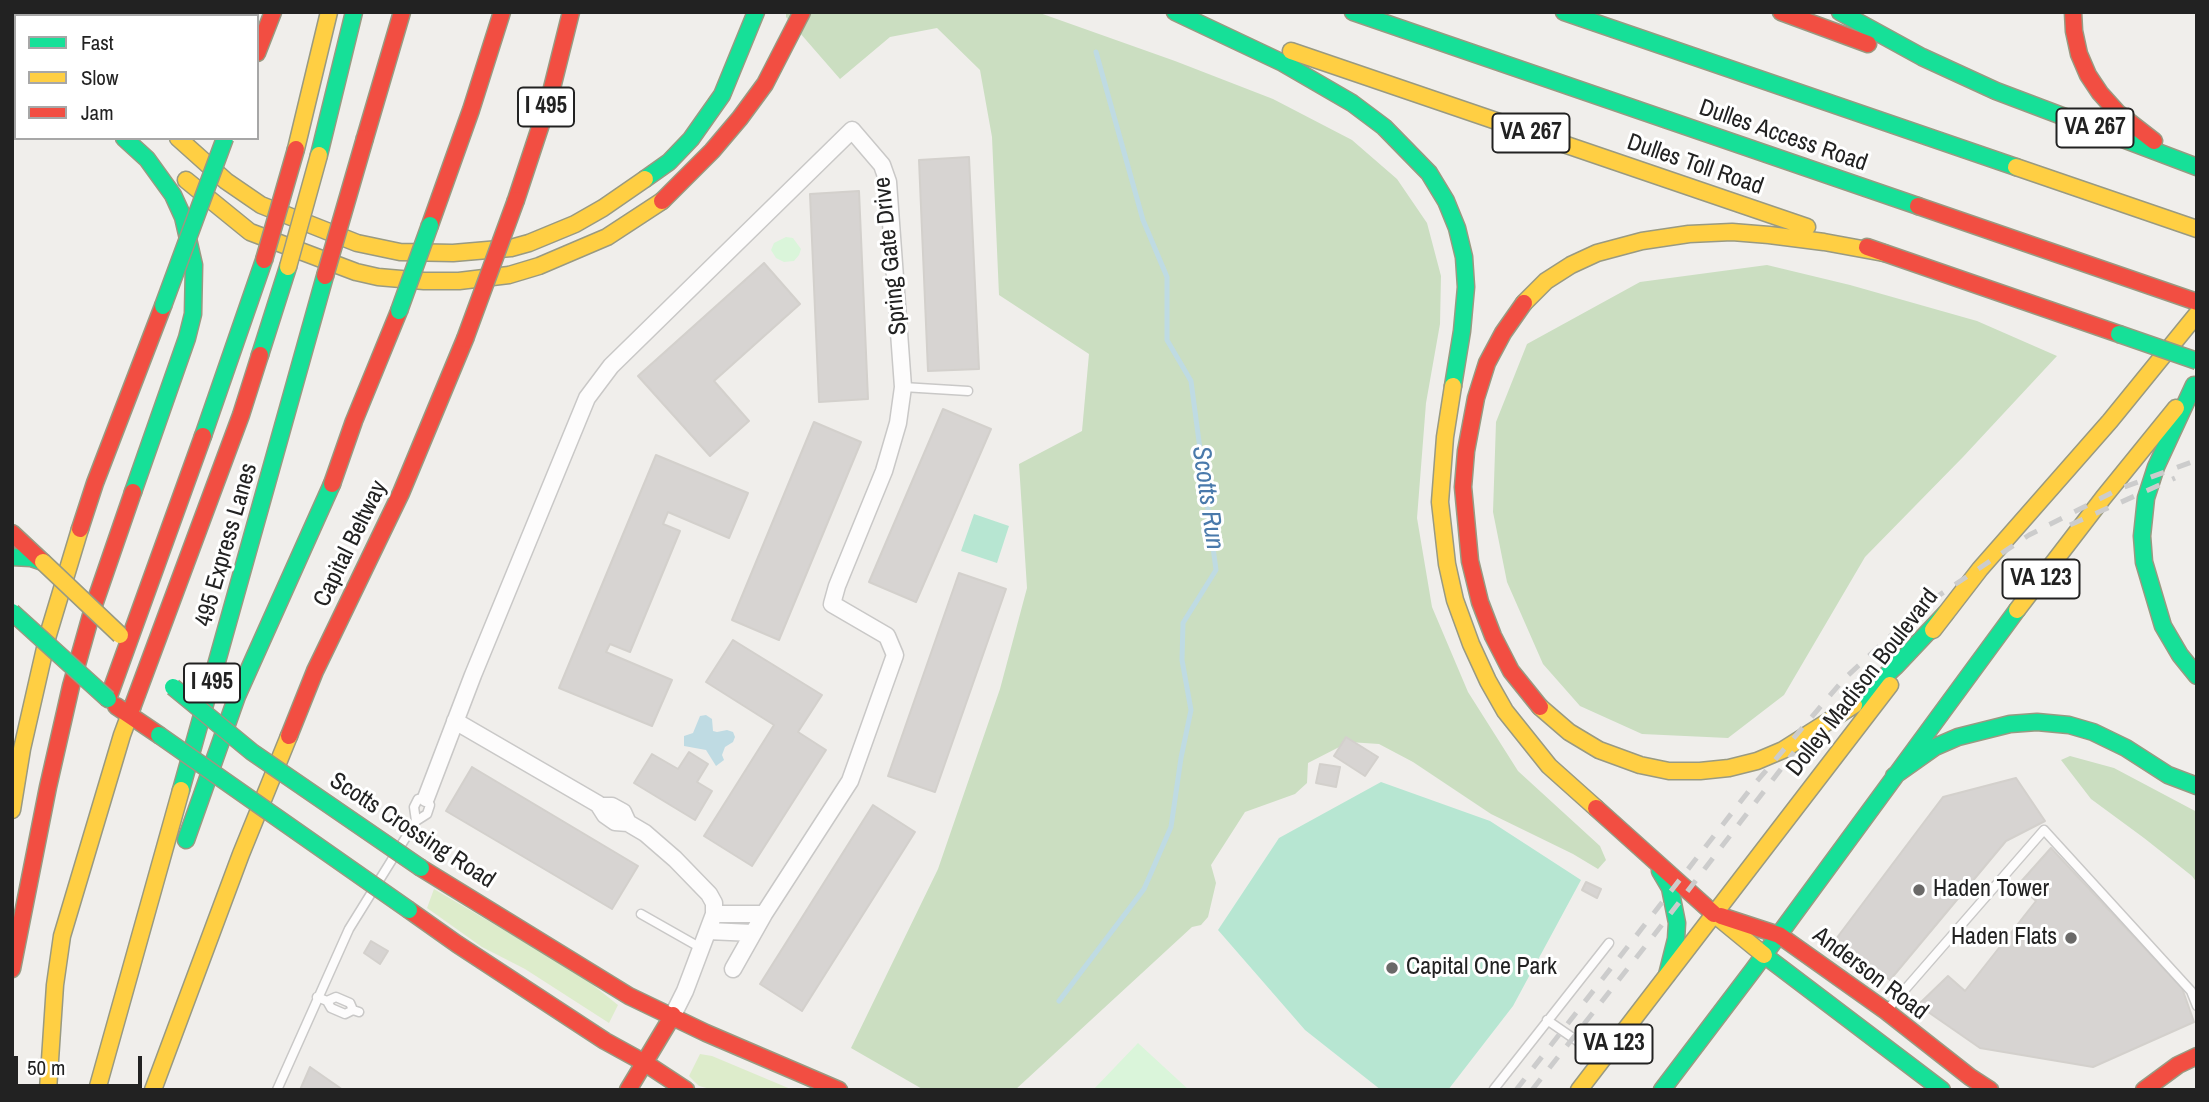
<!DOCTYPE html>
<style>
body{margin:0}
#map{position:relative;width:2209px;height:1102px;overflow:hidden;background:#f0eeeb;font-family:"Archivo Narrow",sans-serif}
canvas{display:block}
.frame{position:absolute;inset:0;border:14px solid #222;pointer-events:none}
.legend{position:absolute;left:14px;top:14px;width:245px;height:126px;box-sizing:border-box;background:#fff;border:2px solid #a7a7a7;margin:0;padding:9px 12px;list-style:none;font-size:21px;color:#222}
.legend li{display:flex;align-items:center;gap:14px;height:35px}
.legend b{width:35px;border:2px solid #a7a7a7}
.scale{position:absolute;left:14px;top:1056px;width:128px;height:32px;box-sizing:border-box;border:4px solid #222;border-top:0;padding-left:9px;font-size:21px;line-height:24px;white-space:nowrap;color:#222;-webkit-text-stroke:5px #fff;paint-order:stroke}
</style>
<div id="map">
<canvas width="2209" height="1102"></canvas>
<div class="frame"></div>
<ul class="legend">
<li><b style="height:9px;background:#16e098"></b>Fast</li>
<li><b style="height:9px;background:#ffcf43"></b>Slow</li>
<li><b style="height:9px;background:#f24e42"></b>Jam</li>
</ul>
<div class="scale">50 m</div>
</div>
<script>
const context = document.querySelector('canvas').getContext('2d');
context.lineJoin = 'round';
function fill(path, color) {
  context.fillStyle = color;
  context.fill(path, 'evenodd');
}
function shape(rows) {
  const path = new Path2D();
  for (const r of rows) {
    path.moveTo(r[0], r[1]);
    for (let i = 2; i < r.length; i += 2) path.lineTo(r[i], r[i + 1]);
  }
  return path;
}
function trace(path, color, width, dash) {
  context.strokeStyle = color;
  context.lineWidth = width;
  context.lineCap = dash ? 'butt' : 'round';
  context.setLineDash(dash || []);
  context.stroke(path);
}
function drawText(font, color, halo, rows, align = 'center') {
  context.font = font + ' "Archivo Narrow",sans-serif';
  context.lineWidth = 6;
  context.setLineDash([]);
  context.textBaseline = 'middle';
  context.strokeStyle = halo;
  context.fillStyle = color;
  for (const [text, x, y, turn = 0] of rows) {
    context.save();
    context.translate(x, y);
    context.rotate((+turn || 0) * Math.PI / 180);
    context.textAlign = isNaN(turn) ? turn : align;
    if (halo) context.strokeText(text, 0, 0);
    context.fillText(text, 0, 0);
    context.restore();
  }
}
fill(shape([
 [434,889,579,974,618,1005,609,1023,525,969,482,947,427,908],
 [700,1054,712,1056,793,1090,714,1090,699,1086,689,1076]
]), '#ddeccb');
fill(shape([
 [786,12,1037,12,1175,61,1273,99,1352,140,1397,179,1427,223,1441,276,1440,324,1426,403,1417,518,1432,607,1468,692,1518,771,1600,846,1606,860,1598,869,1573,854,1491,814,1413,762,1379,744,1349,742,1308,763,1307,783,1295,794,1245,812,1211,865,1216,883,1208,917,1201,925,1192,927,1015,1090,924,1090,851,1048,938,869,1000,689,1027,588,1019,464,1082,431,1089,354,999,295,992,137,980,70,937,28,890,37,840,79,786,17],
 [1767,265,1850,285,1977,321,2057,356,1963,457,1865,557,1784,695,1728,738,1642,734,1580,706,1543,664,1507,582,1493,512,1496,422,1527,344,1640,282],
 [2070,756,2114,768,2197,812,2197,883,2192,876,2144,838,2091,799,2061,760]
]), '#cbdec1');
fill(shape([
 [786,237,793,238,801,249,799,255,794,261,784,262,776,258,771,250,774,243],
 [1138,1043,1189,1090,1093,1090]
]), '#daf5da');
fill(shape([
 [974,514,1009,526,997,563,961,551],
 [1381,782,1490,821,1581,880,1513,1006,1448,1090,1381,1090,1305,1030,1218,930,1279,838]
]), '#b7e6d2');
fill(shape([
 [706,715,712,719,713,731,717,732,727,730,733,732,735,737,733,742,725,747,722,755,724,760,716,766,706,750,684,746,684,736,693,733,700,716]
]), '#bfdbe3');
trace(shape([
 [1059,1001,1144,889,1171,827,1181,758,1191,710,1182,660,1183,623,1216,570,1191,381,1167,340,1167,277,1143,220,1096,52]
]), '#bfdbe3', 5);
const building = shape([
 [969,157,979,369,928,371,919,160,969,157],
 [859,191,868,399,819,402,810,194,859,191],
 [764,263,800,304,714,381,749,421,710,456,638,376,764,263],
 [943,409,991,429,916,602,869,582,943,409],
 [814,422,861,442,779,640,732,620,814,422],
 [656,455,748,493,729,538,668,512,663,524,680,531,630,652,610,644,606,652,672,680,652,726,559,688,656,455],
 [959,573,1006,589,935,792,888,776,959,573],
 [733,640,822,695,798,732,826,750,752,866,704,836,774,725,706,682,733,640],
 [1346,737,1378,757,1365,776,1334,756,1346,737],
 [689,752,708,764,697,782,712,791,695,820,634,783,652,754,678,769,689,752],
 [1320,764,1340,767,1336,787,1316,783,1320,764],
 [472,767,638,866,612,909,446,811,472,767],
 [2016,778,2045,821,2006,841,1890,980,1836,939,1943,797,2016,778],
 [873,805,915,832,802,1011,760,984,873,805],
 [2051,848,2182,988,2194,1022,2093,1067,1980,1048,1918,1005,1948,976,1965,991,2036,901,2018,885,2051,848],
 [1586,882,1601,889,1597,898,1582,890,1586,882],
 [371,941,388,951,380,964,364,953,371,941],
 [310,1067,343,1090,300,1090,310,1067]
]);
fill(building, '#d7d4d2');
trace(building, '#d3d0cc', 2);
const lane = shape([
 [903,387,968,391],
 [641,914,701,948],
 [317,997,327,1001,331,1008,345,1014,353,1010,359,1012],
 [327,1001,336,997,350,1003,353,1010],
 [1888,1009,2044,830,2191,991,2197,1006],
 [1547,1020,1599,1056],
 [1494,1089,1609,943],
 [277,1090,349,929,416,821,427,814,430,805,426,798,418,799,414,807,416,821]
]);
const street = shape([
 [455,721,598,804,605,815,615,822,628,823,645,833,675,859,709,894,714,903,714,914,685,991,673,1015],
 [426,798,473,675,587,398,611,366,852,130,882,165,888,182,903,387,898,423,884,471,837,586,832,604,887,636,895,655,850,781,764,914,733,969],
 [601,806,612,806,623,812,628,823],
 [714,914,764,914],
 [708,931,753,933]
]);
const fast = shape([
 [1175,12,1283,63,1352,103,1384,127,1429,173,1446,201,1457,228,1464,257,1466,287,1462,331,1453,386],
 [1353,12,1918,206],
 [1564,12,2016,167],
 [1840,12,1922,57,1996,91,2197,167],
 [12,36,16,39],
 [124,138,147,159,173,195,183,217,194,265,193,314,187,338,133,492],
 [319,155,354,12],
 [645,179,669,162,691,139,722,95,756,12],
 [260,355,288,267],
 [2194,385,2156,467,2146,498,2142,536,2144,562,2163,626,2180,655,2197,676],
 [203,436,264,260],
 [12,557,31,558,43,562],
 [1854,705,1896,666,1946,613],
 [1894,776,1935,747,1958,737,2010,724,2037,722,2069,725,2093,732,2126,748,2168,775,2197,786],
 [181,790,325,276],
 [186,840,237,696,332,484],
 [1660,871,1670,888,1677,923,1676,939,1667,975],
 [1764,955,1942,1090],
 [1662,1090,1753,970,2017,610]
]);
const slow = shape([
 [1291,51,1807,227],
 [178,138,226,181,261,205,357,243,400,252,453,253,511,248,529,243,575,224,603,208,645,179],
 [296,149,329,12],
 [2016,167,2197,229],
 [186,180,250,232,356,272,378,277,424,281,459,281,509,275,539,266,607,237,662,201],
 [1524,303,1546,281,1571,265,1597,253,1642,241,1689,234,1732,232,1769,235,1824,242,1884,253],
 [1453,386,1445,437,1440,502,1447,564,1455,600,1471,644,1488,681,1505,711,1549,766,1596,808],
 [2017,610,2103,498,2176,408],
 [1933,630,1980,569,2110,421,2197,314],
 [1540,707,1569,732,1599,750,1640,765,1669,771,1700,771,1729,768,1757,761,1783,750,1854,705],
 [12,810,22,749,48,635,80,529],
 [1714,914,1764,955],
 [48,1090,55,985,62,936,122,735,132,708],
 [97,1090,181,790],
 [153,1090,241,854,289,736],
 [1579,1090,1890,685]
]);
const jam = shape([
 [24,12,27,16],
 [60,12,63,16],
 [1781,12,1868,44],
 [2073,12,2074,31,2079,54,2088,75,2100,93,2118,113,2154,141],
 [257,53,273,12],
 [365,138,402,12],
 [516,200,549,100,571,12],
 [662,201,712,151,740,118,765,84,802,12],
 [1918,206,2197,302],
 [430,225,471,110,502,12],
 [1867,247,2119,334],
 [1524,303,1503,333,1487,363,1476,398,1466,451,1463,487,1470,561,1480,602,1493,636,1511,671,1540,707],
 [332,484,354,421,399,311],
 [80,529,95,483,163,306],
 [12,533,43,562],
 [108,699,203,436],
 [116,706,159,735],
 [132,708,241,415,260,355],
 [289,736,315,671,401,493,465,339],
 [1596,808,1714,914],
 [421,868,629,996,706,1033,839,1090],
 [409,910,457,944,605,1041,645,1063,686,1090],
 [1721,916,1779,935,1886,1011,1970,1077,1990,1090],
 [12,969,48,787,71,686,93,608,133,492],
 [628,1090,673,1015],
 [2144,1090,2178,1065,2197,1056]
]);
trace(lane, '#c9c8c7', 11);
trace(street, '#c9c8c7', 19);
trace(fast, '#999a82', 19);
trace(slow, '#999a82', 19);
trace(jam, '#999a82', 19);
trace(lane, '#fdfcfc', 8);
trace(street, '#fdfcfc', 16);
trace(fast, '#16e098', 16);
trace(slow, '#ffcf43', 16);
trace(jam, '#f24e42', 16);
trace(shape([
 [2070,525,2175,478],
 [1516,1090,1752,787,1844,679,1887,639,1929,602,2029,535,2119,489,2197,460],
 [1532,1090,1651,939,1794,752]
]), '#ccc', 5, [14, 14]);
const fastBridge = shape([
 [163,306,225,138],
 [399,311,430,225],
 [2119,334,2197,361],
 [12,612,108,699],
 [173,687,252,752,421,868],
 [159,735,409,910]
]);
const slowBridge = shape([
 [288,267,319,155],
 [43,562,120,635]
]);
const jamBridge = shape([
 [264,260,296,149],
 [325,276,365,138],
 [465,339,516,200]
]);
trace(fastBridge, '#999a82', 19, []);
trace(slowBridge, '#999a82', 19, []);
trace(jamBridge, '#999a82', 19, []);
trace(fastBridge, '#16e098', 16);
trace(slowBridge, '#ffcf43', 16);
trace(jamBridge, '#f24e42', 16);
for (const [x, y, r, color] of [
 [1919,890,7,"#6a6968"],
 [2071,938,7,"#6a6968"],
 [1392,968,7,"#6a6968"]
]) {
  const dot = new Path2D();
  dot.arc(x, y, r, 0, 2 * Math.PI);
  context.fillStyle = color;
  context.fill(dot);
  trace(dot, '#fff', 2.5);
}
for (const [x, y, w] of [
 [546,107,56],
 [2095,128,77],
 [1531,133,77],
 [2041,579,77],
 [212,683,56],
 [1614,1044,77]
]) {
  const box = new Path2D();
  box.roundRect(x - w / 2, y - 19.5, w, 39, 5);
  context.fillStyle = '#fff';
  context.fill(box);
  trace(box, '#222', 2);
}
drawText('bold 23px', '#222', null, [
 ["I 495",546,107],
 ["VA 267",2095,128],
 ["VA 267",1531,133],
 ["VA 123",2041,579],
 ["I 495",212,683],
 ["VA 123",1614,1044]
]);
drawText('24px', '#222', '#fff', [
 ["Dulles Access Road",1783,136,19],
 ["Dulles Toll Road",1695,165,19],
 ["Spring Gate Drive",891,256,-96],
 ["Capital Beltway",351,544,-64],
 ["495 Express Lanes",227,545,-74],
 ["Dolley Madison Boulevard",1863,683,-52],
 ["Scotts Crossing Road",412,831,33],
 ["Anderson Road",1870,974,37]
]);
drawText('24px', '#222', '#fff', [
 ["Haden Tower",1933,890],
 ["Haden Flats",2057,938,"right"],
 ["Capital One Park",1406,968]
], 'left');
drawText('italic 26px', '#4a7aab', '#fff', [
 ["Scotts Run",1207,498,82]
]);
</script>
